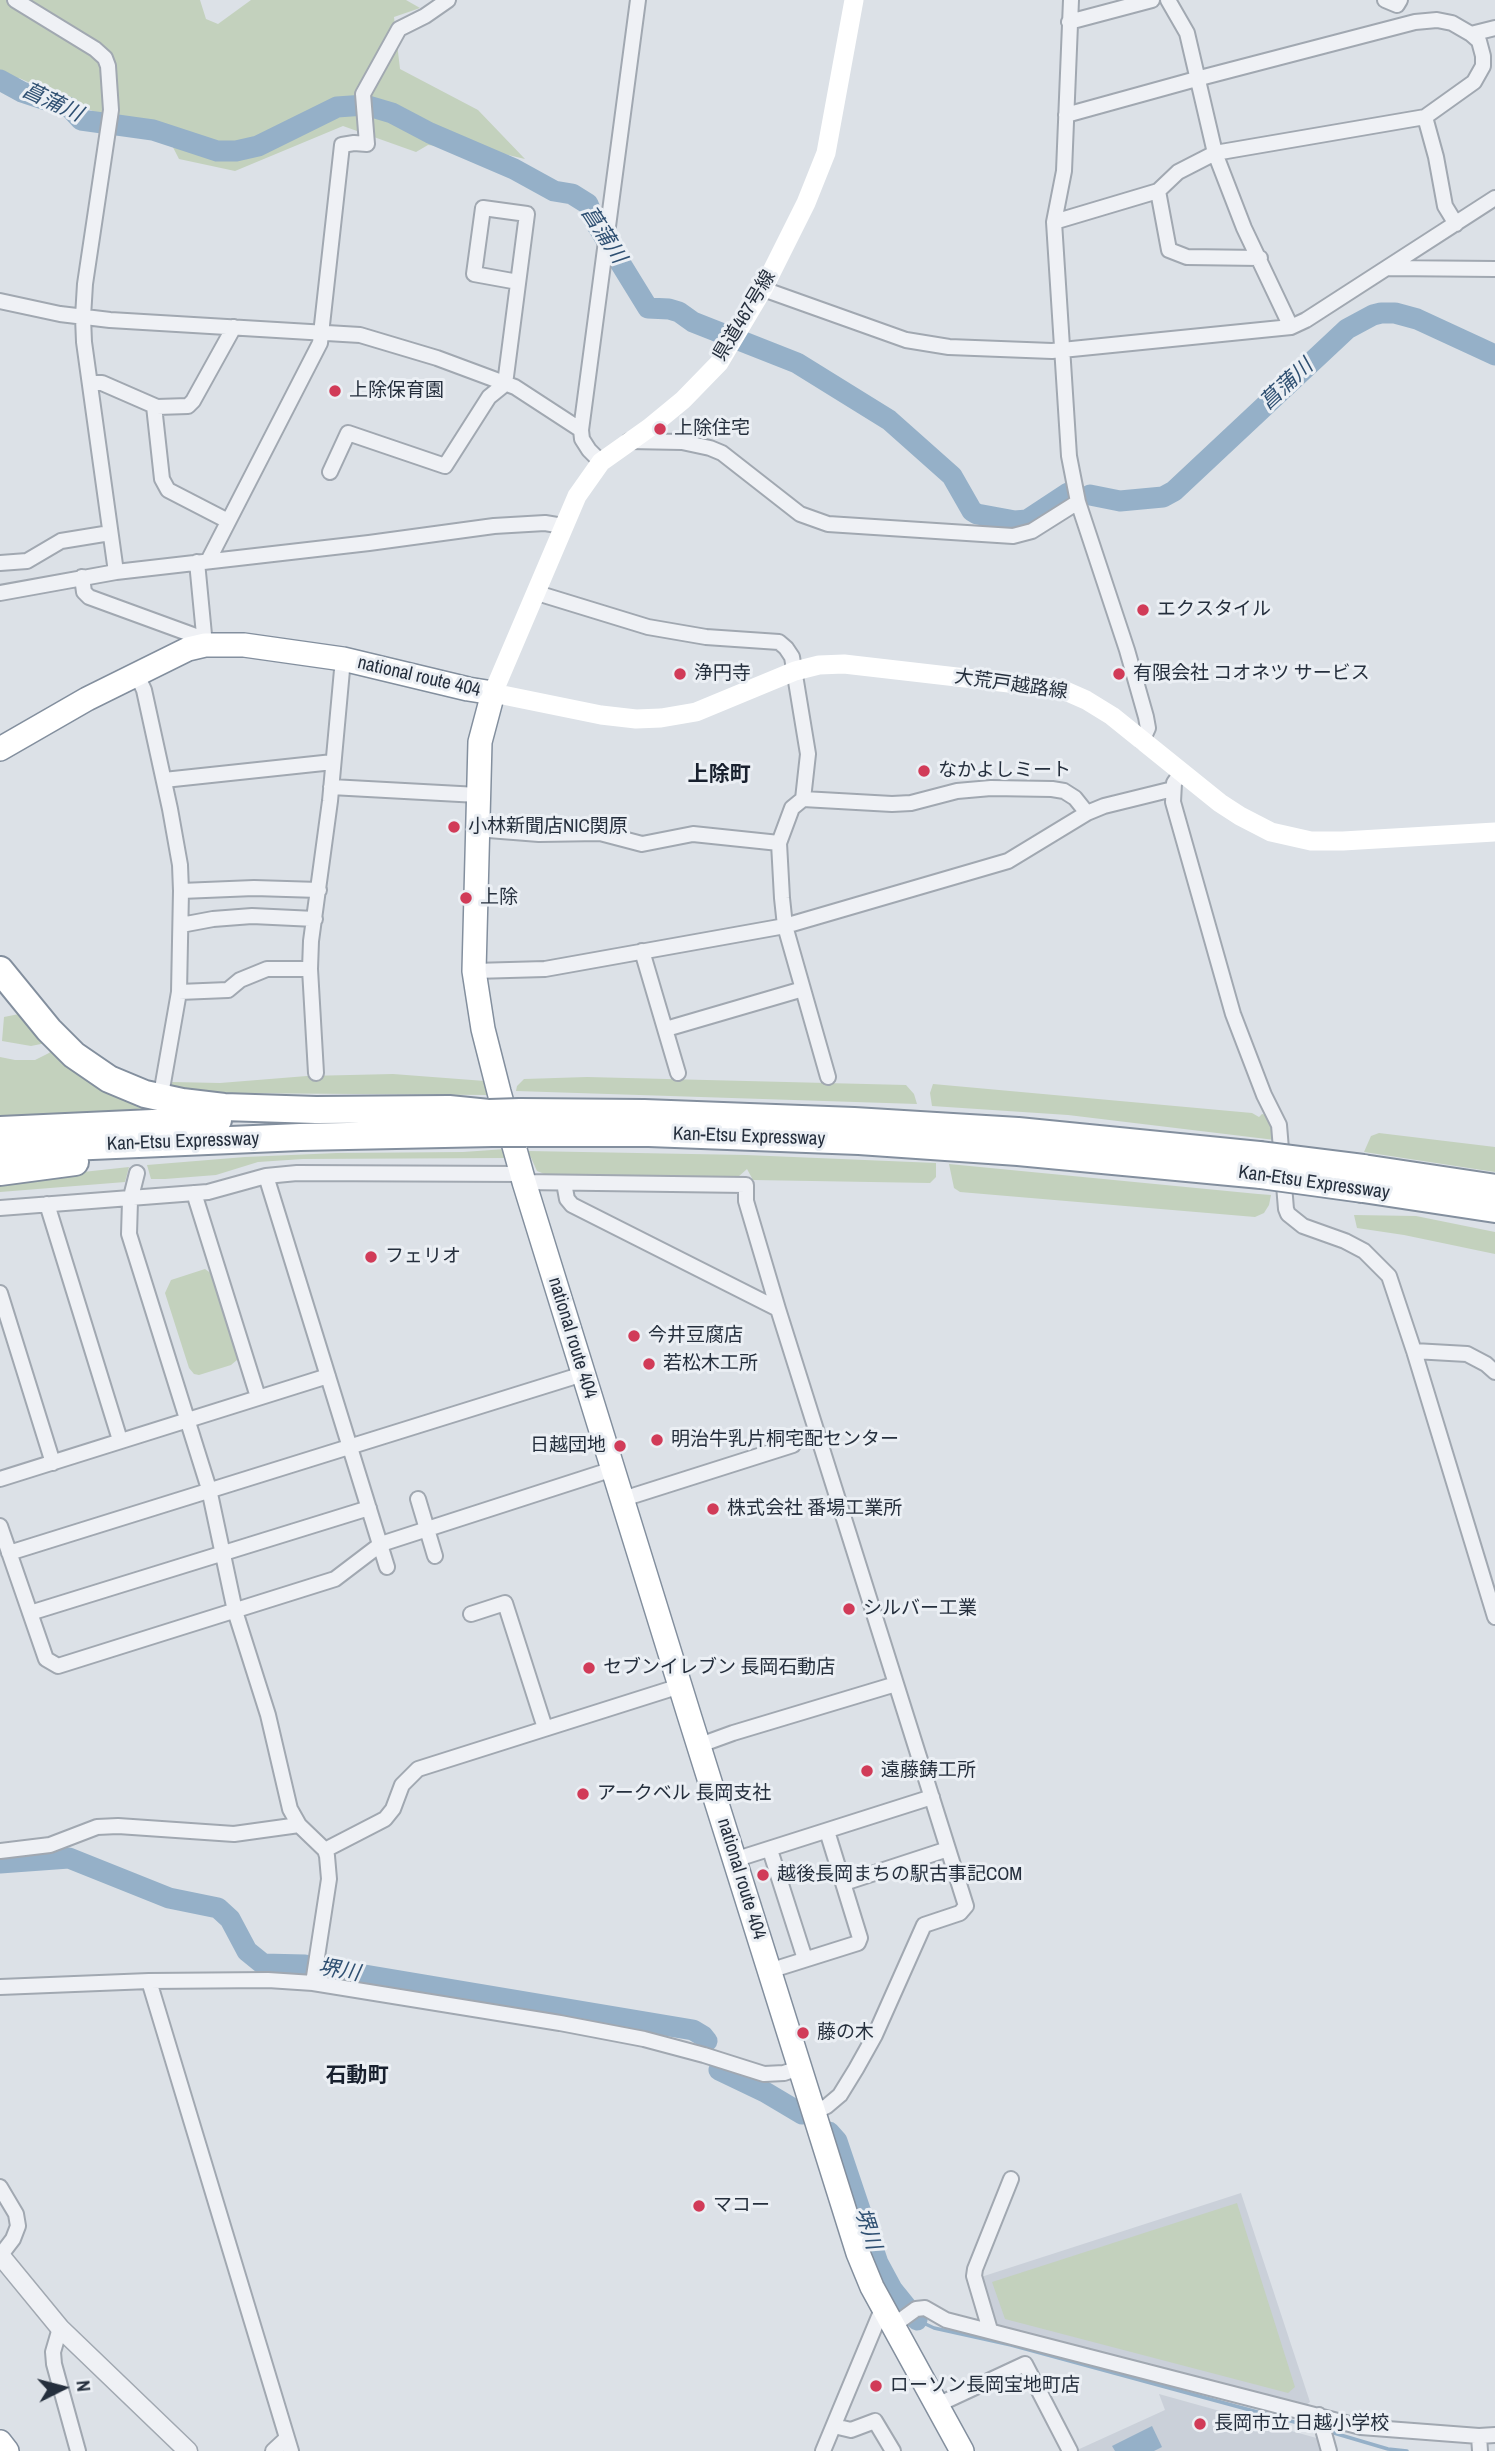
<!DOCTYPE html>
<meta charset="utf-8">
<style>
body{margin:0}
#map{position:relative;width:1495px;height:2451px;overflow:hidden;background:#dce1e7;font-family:"Archivo Narrow",sans-serif}
canvas{display:block}
.north{position:absolute;left:28px;top:2353px;width:70px;height:70px;-webkit-text-stroke:5px #ebeff4;paint-order:stroke;rotate:84deg;font-size:19px;font-weight:700;line-height:28px;text-align:center;color:#252f3d}
.north::after{content:'';display:block;margin:auto;width:24px;height:32px;background:#252f3d;clip-path:polygon(50% 0,100% 100%,50% 72%,0 100%)}
</style>
<div id="map">
<canvas width="1495" height="2451"></canvas>
<div class="north">N</div>
</div>
<script>
const context = document.querySelector('canvas').getContext('2d');
context.lineJoin = 'round';
function fill(path, color) {
  context.fillStyle = color;
  context.fill(path, 'evenodd');
}
function shape(rows) {
  const path = new Path2D();
  for (const r of rows) {
    path.moveTo(r[0], r[1]);
    for (let i = 2; i < r.length; i += 2) path.lineTo(r[i], r[i + 1]);
  }
  return path;
}
function trace(path, color, width, dash) {
  context.strokeStyle = color;
  context.lineWidth = width;
  context.lineCap = dash ? 'butt' : 'round';
  context.setLineDash(dash || []);
  context.stroke(path);
}
function drawText(font, color, halo, rows, align = 'center') {
  context.font = font + ' "Archivo Narrow","Noto Sans JP",sans-serif';
  context.lineWidth = 6;
  context.setLineDash([]);
  context.textBaseline = 'middle';
  context.strokeStyle = halo;
  context.fillStyle = color;
  for (const [text, x, y, turn = 0] of rows) {
    context.save();
    context.translate(x, y);
    context.rotate((+turn || 0) * Math.PI / 180);
    context.textAlign = isNaN(turn) ? turn : align;
    if (halo) context.strokeText(text, 0, 0);
    context.fillText(text, 0, 0);
    context.restore();
  }
}
fill(shape([
 [1241,2193,1310,2402,1304,2407,998,2326,981,2277],
 [1159,2394,1320,2439,1324,2451,1075,2451,1165,2410]
]), '#cad0d9');
fill(shape([
 [0,0,200,0,206,19,218,24,251,0,406,0,420,8,394,17,400,69,478,110,525,159,504,154,428,145,416,152,343,126,235,171,179,159,160,122,95,112,19,78,0,84],
 [24,1013,46,1043,31,1046,2,1041,4,1017],
 [55,1047,152,1101,149,1109,0,1116,0,1057,15,1060,35,1060,49,1053],
 [393,1074,485,1081,489,1095,222,1093,171,1089,172,1082,220,1083,307,1076],
 [587,1077,906,1085,914,1094,917,1104,516,1091,517,1086,524,1079],
 [933,1084,1252,1113,1259,1117,1262,1114,1266,1115,1271,1125,1275,1140,1068,1115,932,1106,930,1093],
 [1379,1133,1495,1147,1495,1172,1364,1152,1371,1136],
 [506,1149,507,1156,505,1158,303,1159,258,1162,216,1175,165,1179,151,1179,147,1165,245,1157,337,1153,463,1152],
 [528,1151,746,1155,936,1163,936,1177,930,1183,753,1180,747,1169,738,1177,547,1175,537,1171],
 [949,1164,1258,1194,1271,1195,1269,1205,1264,1213,1255,1217,960,1192,954,1188],
 [129,1167,125,1182,0,1192,0,1181],
 [1354,1215,1416,1216,1495,1232,1495,1254,1404,1235,1357,1228],
 [205,1269,212,1274,237,1355,237,1360,231,1365,199,1375,194,1374,189,1368,165,1293,171,1280],
 [1237,2203,1295,2387,1288,2393,1005,2319,992,2282]
]), '#c3d1bd');
fill(shape([
 [1152,2426,1162,2447,1154,2451,1115,2451,1112,2446]
]), '#95b0c8');
trace(shape([
 [917,2320,934,2328,1011,2345,1320,2429],
 [1327,2431,1388,2449,1407,2451]
]), '#95b0c8', 3.5);
trace(shape([
 [0,80,22,92,70,108,81,120,153,130,217,151,236,151,258,146,337,107,365,105,392,113,430,133,514,169,554,191,572,194,588,204,595,222,648,308,669,309,679,312,693,322,797,363,889,420,952,476,972,511,977,514,1015,521,1027,520,1068,493],
 [1090,495,1120,501,1163,497,1174,491,1347,329,1373,315,1381,313,1395,313,1417,319,1495,355],
 [0,1863,69,1858,169,1898,218,1908,230,1919,247,1951,263,1964,305,1965,693,2030,703,2036,707,2041],
 [719,2070,765,2092,802,2114],
 [829,2132,837,2141,878,2263,892,2289,917,2320]
]), '#95b0c8', 21);
const minor = shape([
 [15,0,95,49,105,58,108,66,111,110,85,284,83,317,84,342,116,572],
 [1071,0,1064,171,1054,222,1069,456,1078,502,1127,650,1146,717,1148,728,1142,741],
 [1168,0,1187,33,1215,153,1244,228,1291,327],
 [1385,0,1397,5,1400,0],
 [1069,22,1152,0],
 [1471,34,1495,28],
 [1425,117,1436,157,1445,206,1456,224],
 [1158,191,1169,250,1187,257,1260,258],
 [1054,222,1158,191,1178,172,1215,153,1425,117,1474,82,1483,66,1483,56,1479,41,1471,34,1452,23,1437,20,1415,22,1200,78,1066,115],
 [1388,268,1495,269],
 [763,289,906,340,949,347,1052,351,1291,327,1306,320,1495,198],
 [0,301,60,314,110,320,360,335,437,358,515,387,581,430],
 [91,383,102,383,157,407,188,406,193,401,234,327],
 [154,406,162,479,168,490,228,521],
 [629,441,682,442,710,448,722,453,800,514,828,524,1013,536,1032,531,1078,502],
 [601,462,589,450,582,439,581,430,638,0],
 [330,472,348,433,445,466,489,397,505,384,527,214,483,208,474,274,518,282],
 [208,561,320,343,342,145,354,143,367,144,363,94,399,29,425,16,448,0],
 [197,562,205,645],
 [0,563,27,561,61,541,110,533],
 [82,577,84,592,89,597,193,635,205,645],
 [0,593,116,572,369,543,494,526,545,523,563,526],
 [537,593,648,627,706,637,779,642,786,648,792,657,808,754,803,799,792,808,779,843,782,898,785,926,828,1077],
 [137,675,144,690,170,809,180,865,181,891,179,992,162,1089],
 [1181,773,1174,783,1173,802,1233,1014,1264,1095,1279,1125,1286,1209,1288,1214,1303,1226,1345,1241,1364,1251,1389,1276,1414,1351,1495,1617],
 [164,780,333,762],
 [331,787,478,795],
 [803,799,892,804,911,803,957,791,991,788,1052,789,1064,791,1075,798,1087,813],
 [476,829,539,834,600,833,642,844,693,834,779,843],
 [181,891,254,888,319,890],
 [181,925,213,919,252,916,315,919],
 [642,951,678,1073],
 [474,971,545,969,785,926,1008,861,1087,813,1104,806,1173,789],
 [179,992,228,990,240,980,267,969,310,969],
 [666,1029,803,989],
 [316,1073,310,969,311,941,330,801,343,659],
 [137,1173,130,1201,129,1234,209,1489,235,1611,268,1715,290,1809,299,1825,325,1850,327,1856,329,1879,313,1983],
 [266,1176,387,1567],
 [524,1182,746,1185,746,1201,778,1309,966,1906,960,1913,924,1925,875,2035,856,2069,840,2095,827,2106,813,2113],
 [564,1183,567,1199,572,1205,778,1309],
 [194,1193,258,1397],
 [47,1204,120,1440],
 [0,1208,208,1192,266,1176,297,1173,522,1174],
 [0,1293,53,1463],
 [1414,1351,1467,1354,1486,1364,1495,1372],
 [0,1479,328,1376],
 [418,1499,435,1556],
 [623,1499,793,1445],
 [0,1526,46,1659,58,1666,335,1579,381,1544,613,1469],
 [9,1553,583,1374],
 [30,1613,369,1508],
 [471,1614,505,1603,545,1728],
 [700,1745,733,1733,896,1684],
 [325,1850,385,1819,393,1809,402,1785,418,1769,680,1686],
 [770,1850,805,1959],
 [0,1851,50,1845,97,1827,118,1826,234,1834,299,1825],
 [734,1860,932,1797],
 [844,1883,948,1849],
 [769,1971,858,1943,860,1938,827,1831],
 [149,1981,291,2451],
 [0,1987,149,1981,268,1980,313,1983,560,2023,644,2039,704,2055,764,2074,784,2073,799,2068],
 [0,2187,16,2214,18,2226,13,2239,0,2256],
 [894,2325,916,2309,925,2308,946,2320,1361,2427,1479,2436,1495,2435],
 [60,2328,53,2352,54,2364,78,2451],
 [990,2330,974,2276,975,2269,1011,2179],
 [937,2405,1025,2364,1070,2451],
 [1319,2415,1329,2451],
 [834,2426,851,2430,875,2421,893,2451],
 [1479,2436,1480,2451],
 [273,2451,287,2438],
 [823,2451,883,2307]
]);
const tertiary = shape([
 [0,2255,60,2328,188,2451]
]);
const trunk = shape([
 [0,749,87,699,188,649,205,645,244,645,343,659,468,689,493,693,480,742,474,971,483,1029,499,1092,524,1182,690,1718,858,2253,872,2287,962,2451],
 [0,2442,7,2451]
]);
const motorway = shape([
 [0,970,49,1030,74,1055,109,1079,145,1094,182,1102,224,1107,316,1110,449,1109,489,1113],
 [520,1112,644,1113,854,1121,1018,1131,1259,1155],
 [0,1130,218,1120],
 [526,1133,649,1133,859,1141,1018,1152,1261,1175],
 [0,1150,300,1137,492,1133],
 [1363,1168,1495,1188],
 [0,1172,75,1162],
 [1363,1189,1495,1209]
]);
trace(minor, '#a1a8b1', 18);
trace(tertiary, '#a1a8b1', 21);
trace(trunk, '#838f9e', 26);
trace(motorway, '#838f9e', 30);
trace(minor, '#eff1f5', 14);
trace(tertiary, '#eff1f5', 18);
trace(shape([
 [854,0,826,153,806,203,763,289,719,363,683,400,649,428,601,462,577,496,493,693,601,715,636,719,661,718,696,712,795,671,819,665,844,664,1061,689,1086,700,1112,716,1220,803,1240,816,1271,832,1311,841,1343,841,1495,832]
]), '#fff', 19);
trace(trunk, '#fff', 23);
trace(motorway, '#fff', 26);
const motorwayBridge = shape([
 [489,1113,520,1112],
 [492,1133,526,1133],
 [1259,1155,1363,1168],
 [1261,1175,1363,1189]
]);
trace(motorwayBridge, '#838f9e', 30, []);
trace(motorwayBridge, '#fff', 26);
for (const [x, y, r, color] of [
 [335,391,7,"#d13b58"],
 [660,429,7,"#d13b58"],
 [1143,610,7,"#d13b58"],
 [680,674,7,"#d13b58"],
 [1119,674,7,"#d13b58"],
 [924,771,7,"#d13b58"],
 [454,827,7,"#d13b58"],
 [466,898,7,"#d13b58"],
 [371,1257,7,"#d13b58"],
 [634,1336,7,"#d13b58"],
 [649,1364,7,"#d13b58"],
 [657,1440,7,"#d13b58"],
 [620,1446,7,"#d13b58"],
 [713,1509,7,"#d13b58"],
 [849,1609,7,"#d13b58"],
 [589,1668,7,"#d13b58"],
 [867,1771,7,"#d13b58"],
 [583,1794,7,"#d13b58"],
 [763,1875,7,"#d13b58"],
 [803,2033,7,"#d13b58"],
 [699,2206,7,"#d13b58"],
 [876,2386,7,"#d13b58"],
 [1200,2424,7,"#d13b58"]
]) {
  const dot = new Path2D();
  dot.arc(x, y, r, 0, 2 * Math.PI);
  context.fillStyle = color;
  context.fill(dot);
  trace(dot, '#ebeff4', 2.5);
}
drawText('19px', '#252f3d', '#ebeff4', [
 ["県道467号線",745,316,-59],
 ["national route 404",419,677,13],
 ["大荒戸越路線",1011,685,8],
 ["Kan-Etsu Expressway",749,1137,2],
 ["Kan-Etsu Expressway",183,1142,-2],
 ["Kan-Etsu Expressway",1314,1183,8],
 ["national route 404",572,1338,73],
 ["national route 404",741,1879,73]
]);
drawText('19px', '#252f3d', '#ebeff4', [
 ["上除保育園",349,391],
 ["上除住宅",674,429],
 ["エクスタイル",1157,610],
 ["浄円寺",694,674],
 ["有限会社 コオネツ サービス",1133,674],
 ["なかよしミート",938,771],
 ["小林新聞店NIC関原",468,827],
 ["上除",480,898],
 ["フェリオ",385,1257],
 ["今井豆腐店",648,1336],
 ["若松木工所",663,1364],
 ["明治牛乳片桐宅配センター",671,1440],
 ["日越団地",606,1446,"right"],
 ["株式会社 番場工業所",727,1509],
 ["シルバー工業",863,1609],
 ["セブンイレブン 長岡石動店",603,1668],
 ["遠藤鋳工所",881,1771],
 ["アークベル 長岡支社",597,1794],
 ["越後長岡まちの駅古事記COM",777,1875],
 ["藤の木",817,2033],
 ["マコー",713,2206],
 ["ローソン長岡宝地町店",890,2386],
 ["長岡市立 日越小学校",1214,2424]
], 'left');
drawText('italic 21px', '#2f5072', '#ebeff4', [
 ["菖蒲川",52,103,25],
 ["菖蒲川",603,235,57],
 ["菖蒲川",1287,385,-43],
 ["堺川",339,1971,10],
 ["堺川",867,2229,72]
]);
drawText('bold 21px', '#18202e', '#ebeff4', [
 ["上除町",719,775],
 ["石動町",357,2076]
]);
</script>
